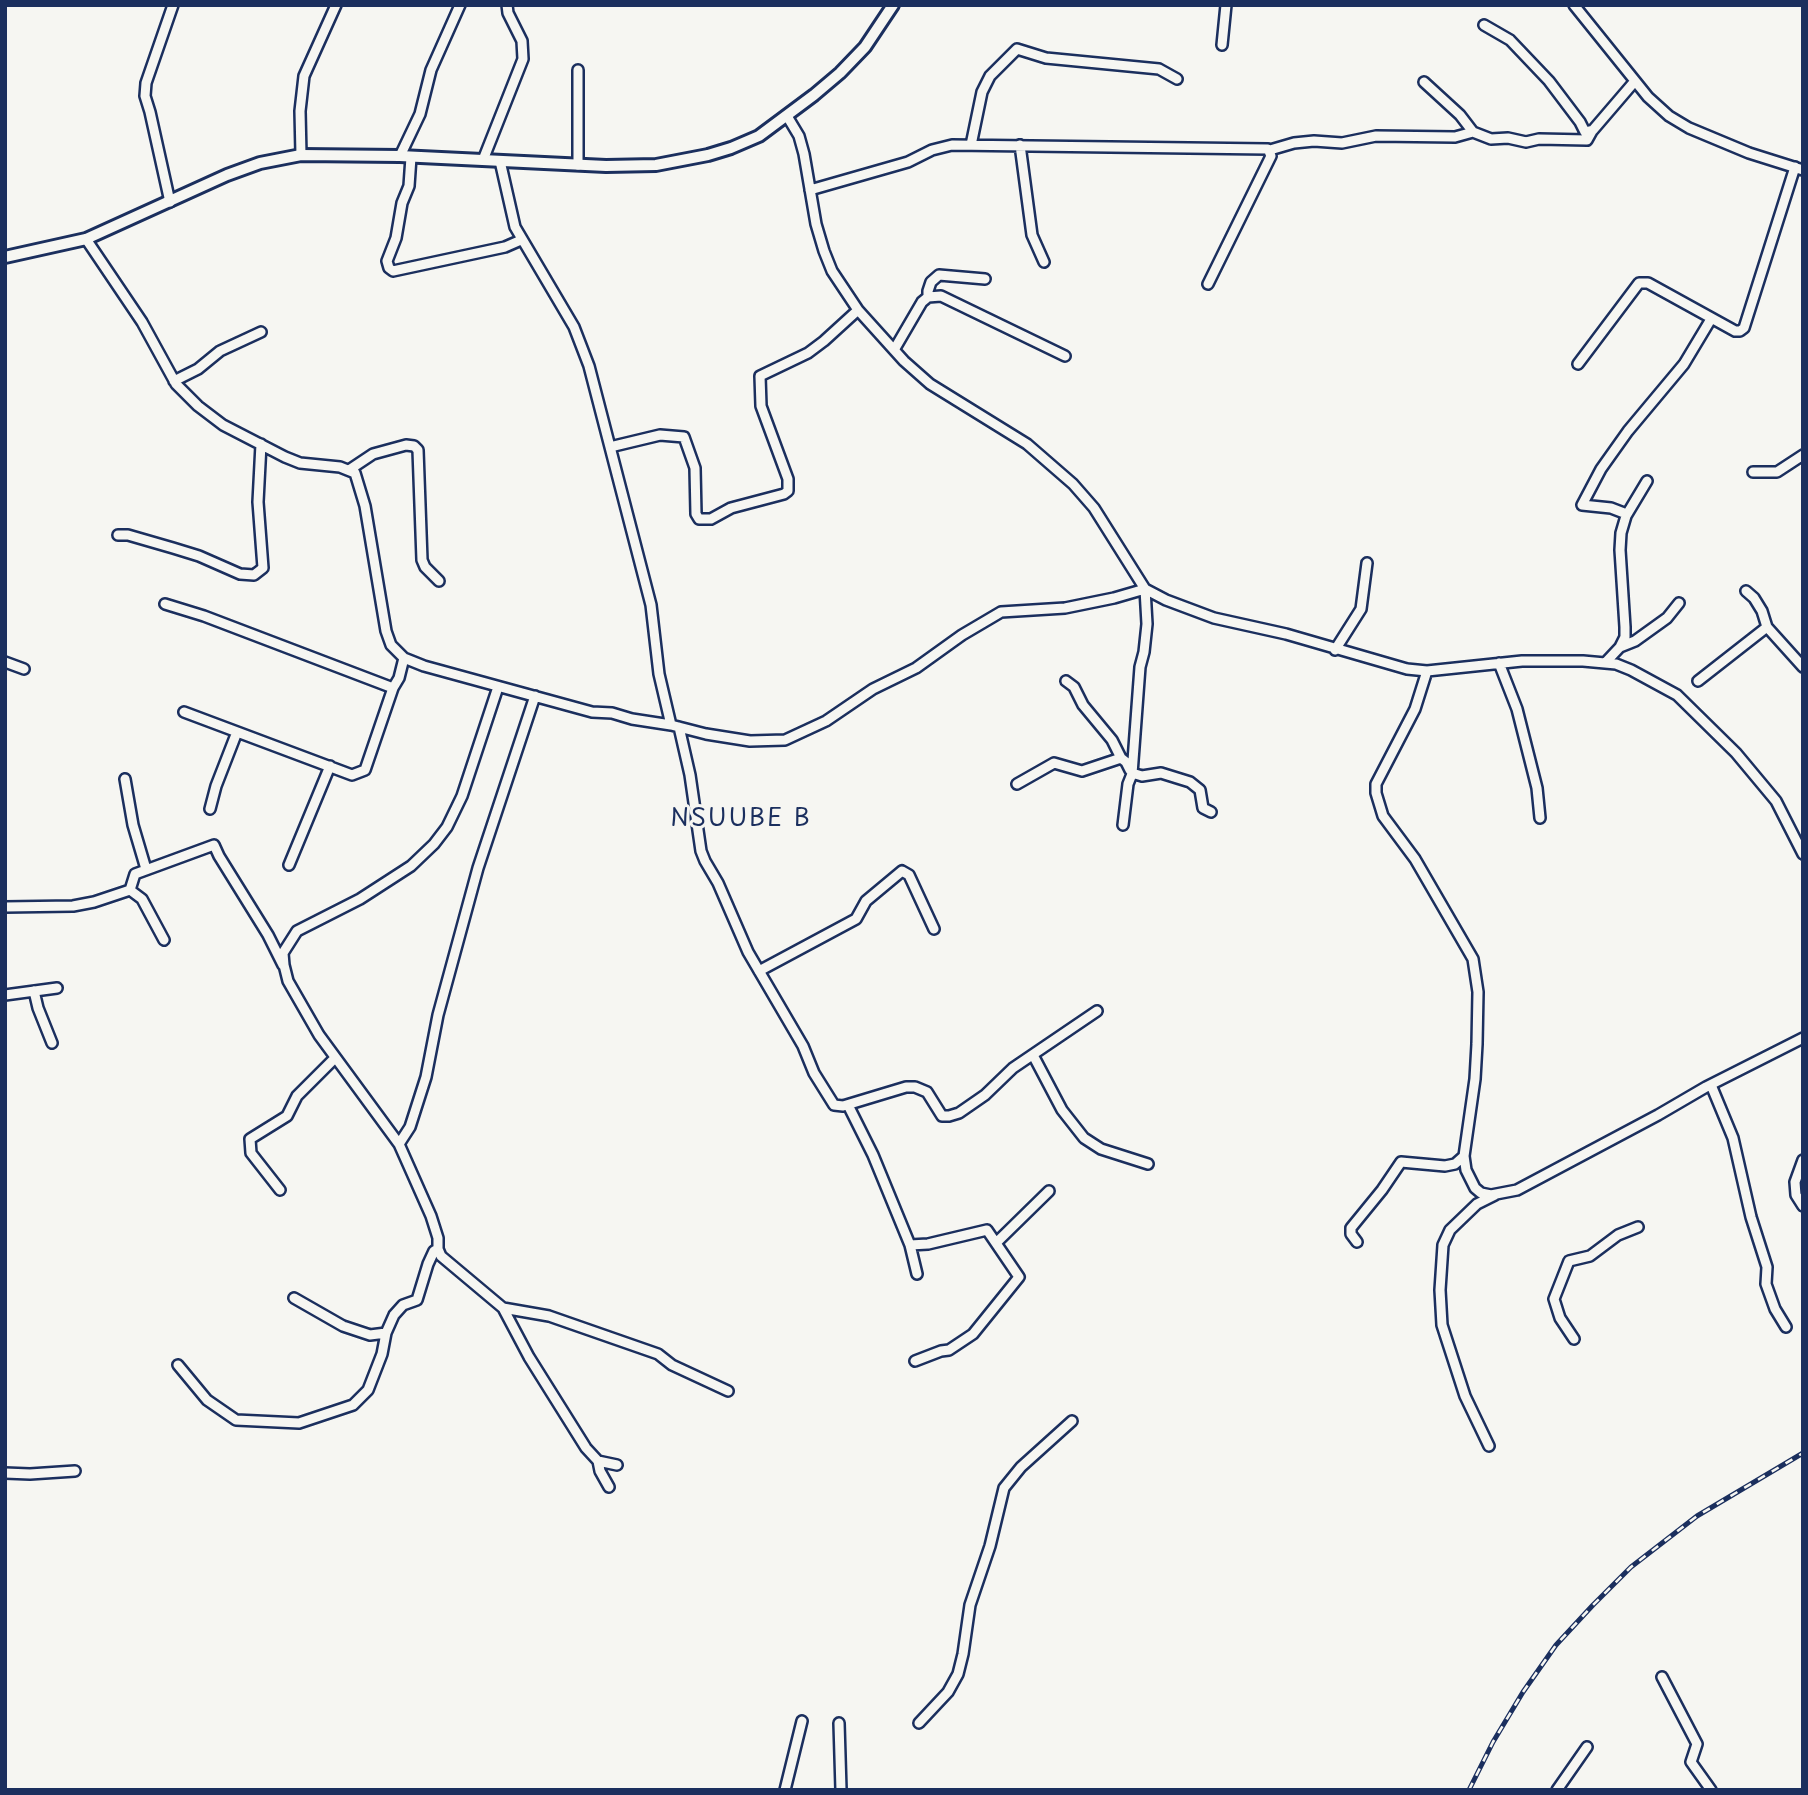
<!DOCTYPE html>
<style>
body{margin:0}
#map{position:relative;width:1808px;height:1795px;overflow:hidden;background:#f6f6f2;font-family:"Playpen Sans",sans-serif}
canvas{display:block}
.frame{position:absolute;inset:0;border:7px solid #1b2f5e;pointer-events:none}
</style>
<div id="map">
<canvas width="1808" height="1795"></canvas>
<div class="frame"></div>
</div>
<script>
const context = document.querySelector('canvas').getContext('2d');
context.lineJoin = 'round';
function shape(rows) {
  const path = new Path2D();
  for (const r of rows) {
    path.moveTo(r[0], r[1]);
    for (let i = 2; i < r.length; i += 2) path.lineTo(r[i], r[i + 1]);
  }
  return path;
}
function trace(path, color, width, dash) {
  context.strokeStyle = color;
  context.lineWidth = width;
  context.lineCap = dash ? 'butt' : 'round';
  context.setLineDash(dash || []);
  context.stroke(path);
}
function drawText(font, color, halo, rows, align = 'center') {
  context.font = font + ' "Playpen Sans",sans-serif';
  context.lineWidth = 6;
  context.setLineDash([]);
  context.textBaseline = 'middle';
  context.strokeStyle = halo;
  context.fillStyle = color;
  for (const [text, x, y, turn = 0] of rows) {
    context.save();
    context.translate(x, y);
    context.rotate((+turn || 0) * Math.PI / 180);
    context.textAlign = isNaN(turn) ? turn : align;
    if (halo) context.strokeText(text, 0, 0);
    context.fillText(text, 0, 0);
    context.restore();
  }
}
const minor = shape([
 [1574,5,1648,97,1669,116,1689,128,1749,153,1803,170],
 [1484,25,1510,40,1549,81,1580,122,1585,132,1593,130,1635,81],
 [1222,45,1226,5],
 [578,70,578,165],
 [1424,82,1460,115,1473,132],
 [787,116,799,136,804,154,816,224,824,251,832,271,858,310,904,361,930,384,1027,444,1073,484,1094,508,1145,589,1166,600,1214,618,1286,634,1407,669,1427,671,1522,661,1583,661,1616,664,1631,670,1677,695,1736,753,1776,801,1803,854],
 [971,145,982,92,990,76,1017,49,1046,58,1159,69,1177,79],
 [1020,145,1032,235,1044,262],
 [1270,150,1294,143,1314,141,1342,143,1376,136,1455,137,1473,132,1491,139,1508,138,1526,142,1539,139,1587,140,1592,131],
 [301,155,300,111,304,76,336,5],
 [400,156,420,114,431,70,460,5],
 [411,157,409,186,402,203,396,238,387,261,389,268,393,271,505,247,521,240],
 [483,160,523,59,522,41,508,13,507,5],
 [500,161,515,227,574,327,589,366,651,605,659,674,671,725],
 [810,190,908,162,932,150,952,145,1268,149,1271,156,1208,284],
 [170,202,150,112,145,96,146,83,173,5],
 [86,239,142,322,176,384,198,406,223,425,285,457,300,463,340,467,355,473,365,506,386,631,391,645,404,658,424,666,592,712,612,713,632,719,671,725,706,734,750,741,785,740,826,721,873,689,916,668,962,635,1001,612,1065,608,1114,598,1145,589,1147,624,1144,652,1140,667,1132,774,1128,784,1123,825],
 [928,297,928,291,931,282,939,275,985,279],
 [894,350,922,302,928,297,941,296,1065,356],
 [1578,364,1639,283,1648,283,1735,331,1740,331,1744,328,1795,167],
 [174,381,198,369,220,351,261,332],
 [610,447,660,435,684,437,695,468,696,514,699,519,711,519,731,508,784,494,788,491,788,479,761,406,760,376,808,353,824,341,858,310],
 [349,470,373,454,406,445,414,446,418,450,422,560,425,567,439,581],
 [1753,472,1777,472,1803,455],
 [1647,481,1626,516,1624,513,1611,508,1582,505,1601,469,1628,431,1684,364,1711,319],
 [1626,516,1621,533,1620,550,1625,627,1625,637,1620,647,1635,641,1667,618,1679,603],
 [118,535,128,535,173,548,199,556,240,574,254,575,263,568,258,502,261,444],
 [1746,591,1754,598,1762,611,1767,627],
 [165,604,204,616,393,688,399,678,404,658],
 [1335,650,1361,609,1367,563],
 [5,662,24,669],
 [1499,663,1517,709,1537,788,1540,818],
 [1605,663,1620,647],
 [1427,671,1415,709,1376,784,1376,793,1383,816,1415,859,1473,959,1478,992,1477,1044,1475,1079,1464,1156,1466,1170,1475,1188,1481,1193,1491,1195,1517,1190,1658,1115,1706,1087,1803,1038],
 [1066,681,1074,687,1083,705,1112,740,1121,758],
 [1698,681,1767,627,1803,667],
 [498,687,462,796,447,827,434,844,411,866,360,899,297,931,283,953,284,965,288,981,319,1035,399,1144,431,1216,438,1238,438,1249,441,1256,503,1308,529,1357,586,1448,598,1461,617,1465],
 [184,712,352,775,365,770,393,688],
 [679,727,690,775,701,851,705,861,718,883,748,952,803,1046,814,1073,834,1105,843,1106,906,1087,915,1087,927,1092,942,1116,949,1116,959,1113,985,1095,1013,1068,1097,1011],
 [1132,773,1142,776,1161,773,1190,782,1200,790,1203,808,1211,812],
 [125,779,133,825,146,869],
 [1017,784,1054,763,1082,771,1121,758,1126,762,1130,770],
 [210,809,216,786,237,732],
 [289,865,330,766],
 [130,890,135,874,214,845,219,856,268,935,283,965],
 [130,890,142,899,164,940],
 [5,907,73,906,94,902,130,890],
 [759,971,856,919,866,901,902,871,909,875,934,929],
 [34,991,38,1008,52,1043],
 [5,995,57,988],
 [1033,1055,1062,1110,1084,1138,1101,1149,1148,1164],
 [1711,1085,1733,1138,1751,1217,1767,1267,1766,1284,1775,1309,1786,1327],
 [848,1105,873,1155,910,1245],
 [399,1144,410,1127,426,1077,438,1015,478,868,535,696],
 [1803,1160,1795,1182,1796,1195,1803,1206],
 [280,1190,251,1153,250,1139,287,1116,297,1096,335,1058],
 [997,1242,1049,1191],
 [1357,1242,1351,1234,1351,1228,1382,1190,1401,1162,1445,1166,1455,1164,1464,1156],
 [294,1298,343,1326,370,1335,386,1333],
 [503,1308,549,1316,658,1354,672,1365,728,1391],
 [1574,1339,1560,1318,1554,1299,1569,1261,1590,1256,1618,1235,1638,1227],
 [915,1361,941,1351,949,1350,973,1334,1019,1277,987,1230,928,1244,910,1245,917,1274],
 [178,1365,207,1400,236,1420,299,1423,353,1405,368,1390,382,1354,386,1333,394,1315,403,1305,417,1300,428,1264,434,1251,438,1249],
 [1489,1446,1465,1396,1442,1325,1440,1290,1443,1245,1450,1230,1477,1204,1495,1195],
 [598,1461,600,1471,609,1487],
 [5,1473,30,1474,75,1471],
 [1662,1677,1697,1744,1691,1762,1711,1790],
 [839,1723,841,1790],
 [919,1723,948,1692,958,1674,963,1654,970,1605,990,1546,1004,1488,1021,1467,1072,1421],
 [785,1790,802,1721],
 [1557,1790,1587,1747]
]);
const tertiary = shape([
 [5,257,86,239,227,175,260,163,301,155,400,156,606,166,656,165,708,155,731,148,759,136,814,95,840,73,865,47,893,5]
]);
trace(minor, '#1b2f5e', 14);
trace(tertiary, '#1b2f5e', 16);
trace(minor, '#f6f6f2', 9);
trace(tertiary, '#f6f6f2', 10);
const rail = shape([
 [1469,1790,1493,1742,1523,1692,1556,1645,1593,1605,1631,1567,1697,1516,1803,1453]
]);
trace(rail, '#1b2f5e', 5);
trace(rail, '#f6f6f2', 2.5, [8]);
context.letterSpacing = '2px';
drawText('24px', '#1b2f5e', '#f6f6f2', [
 ["NSUUBE B",741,819]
]);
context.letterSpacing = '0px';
</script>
